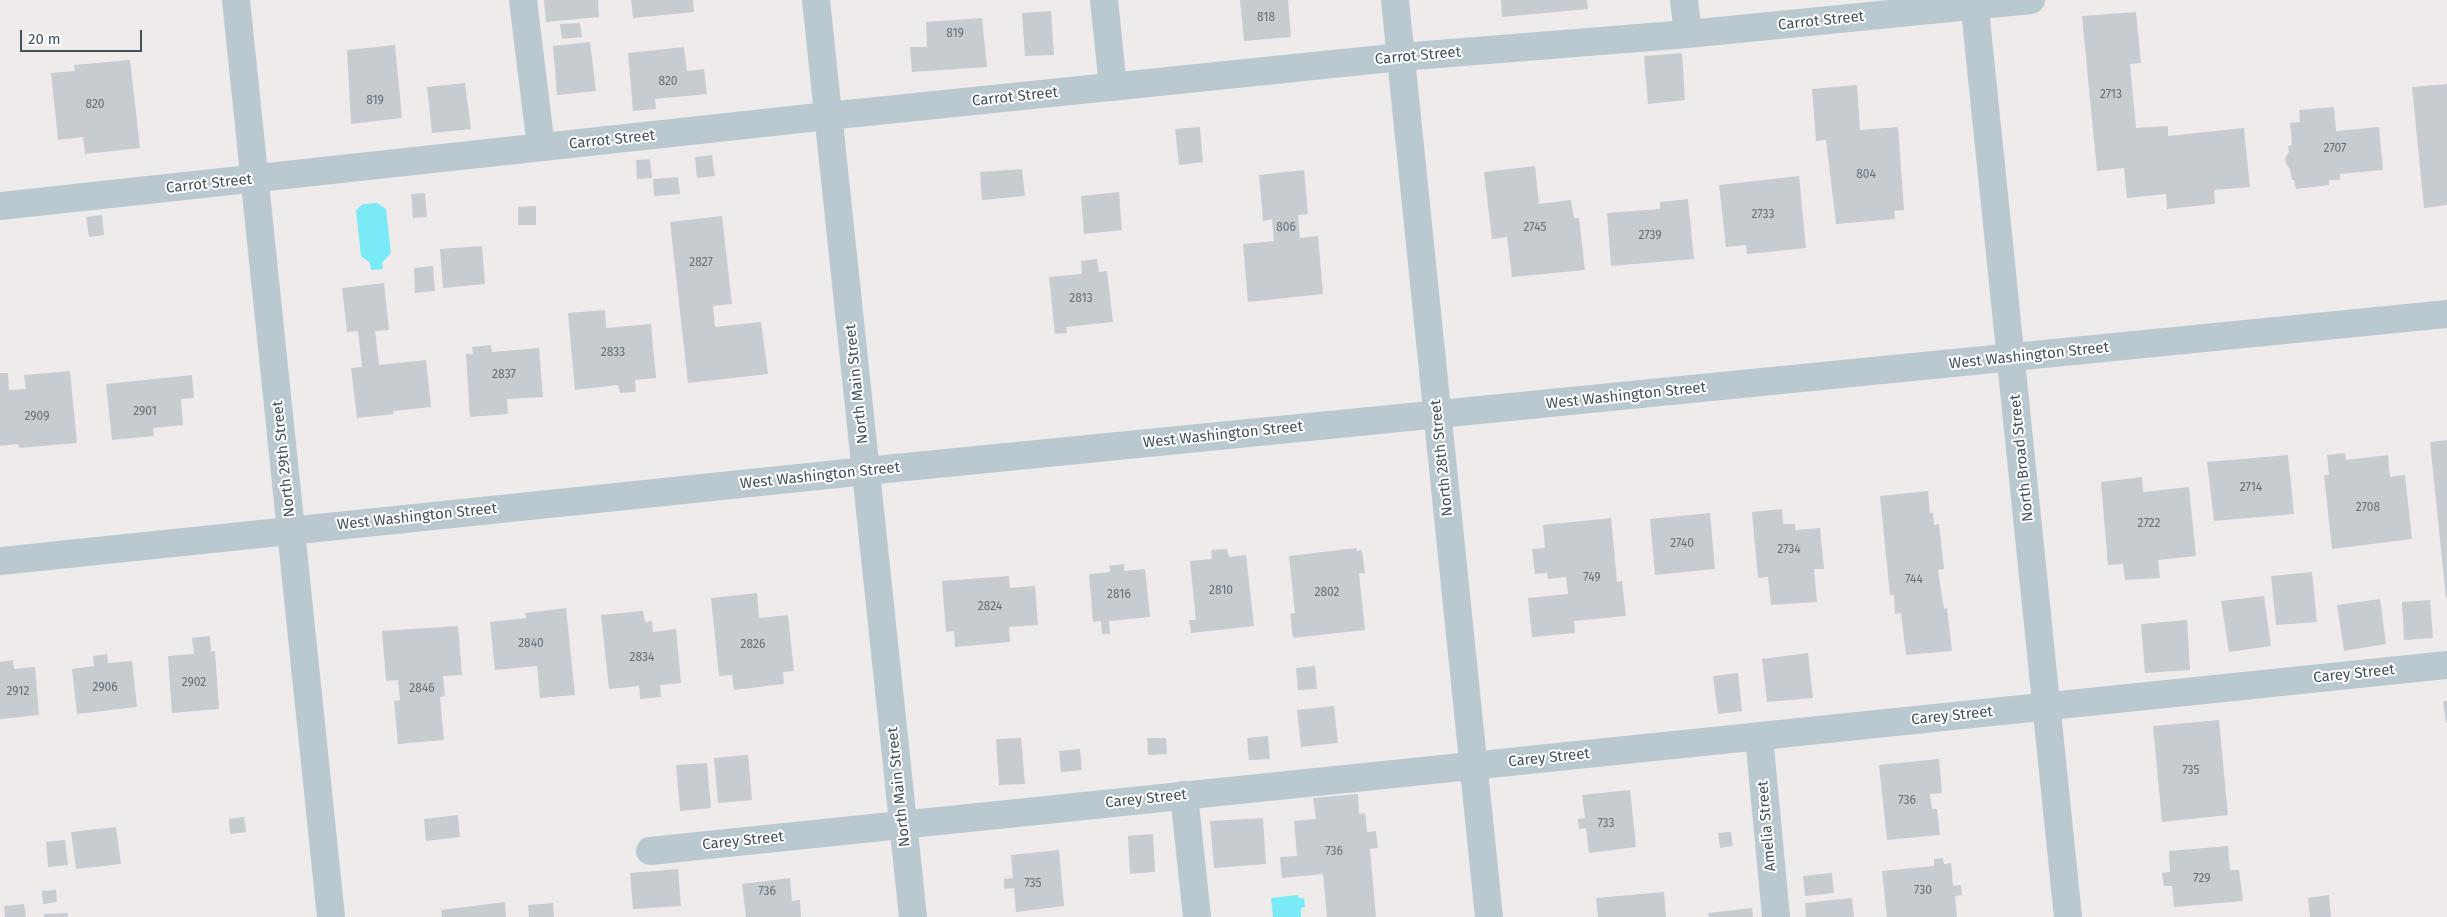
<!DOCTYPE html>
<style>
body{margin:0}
#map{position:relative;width:2447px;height:917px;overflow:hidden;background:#efebeb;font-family:"Fira Sans",sans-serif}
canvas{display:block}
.scale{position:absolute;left:20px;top:30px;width:122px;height:22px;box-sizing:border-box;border:2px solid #42525b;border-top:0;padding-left:6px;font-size:15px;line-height:18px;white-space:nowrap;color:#42525b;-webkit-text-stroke:4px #fff;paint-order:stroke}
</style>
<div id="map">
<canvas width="2447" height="917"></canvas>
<div class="scale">20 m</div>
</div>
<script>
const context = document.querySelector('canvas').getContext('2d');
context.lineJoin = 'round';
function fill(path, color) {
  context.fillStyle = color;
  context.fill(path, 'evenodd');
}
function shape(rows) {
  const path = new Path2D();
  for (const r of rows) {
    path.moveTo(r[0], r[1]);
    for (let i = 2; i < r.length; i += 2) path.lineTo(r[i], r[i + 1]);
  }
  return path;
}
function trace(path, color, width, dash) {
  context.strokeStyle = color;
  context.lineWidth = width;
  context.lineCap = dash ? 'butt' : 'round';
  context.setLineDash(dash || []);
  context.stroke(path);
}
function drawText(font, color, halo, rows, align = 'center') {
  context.font = font + ' "Fira Sans",sans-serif';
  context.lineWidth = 4;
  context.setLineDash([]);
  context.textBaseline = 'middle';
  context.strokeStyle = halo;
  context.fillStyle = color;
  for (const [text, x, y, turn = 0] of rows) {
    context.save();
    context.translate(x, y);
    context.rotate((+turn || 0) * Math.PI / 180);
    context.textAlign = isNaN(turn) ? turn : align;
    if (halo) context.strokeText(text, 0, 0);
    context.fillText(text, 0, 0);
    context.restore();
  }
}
fill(shape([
 [377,203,386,209,391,253,382,263,383,269,371,270,370,263,361,256,356,210,363,204],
 [1298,895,1299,898,1304,898,1305,907,1301,908,1301,917,1273,917,1271,898]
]), '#7aebf6');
fill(shape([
 [544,0,598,0,599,17,546,22],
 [631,0,693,0,694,12,633,18],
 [1240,0,1288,0,1291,37,1244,41],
 [1501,0,1587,0,1588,9,1502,17],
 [1051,11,1054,55,1025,56,1022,13],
 [2136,12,2141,63,2130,64,2136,128,2168,126,2168,136,2244,128,2250,187,2214,190,2215,204,2167,209,2166,194,2127,198,2124,168,2097,171,2082,16],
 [982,18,987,67,912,72,910,47,927,47,926,22],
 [580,23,582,37,562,39,560,24],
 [590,42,596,91,557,95,553,46],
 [395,45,402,118,351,124,347,50],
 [684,47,687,71,704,69,707,94,655,99,656,109,633,111,628,53],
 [1682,53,1685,100,1648,104,1644,56],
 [130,60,140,148,85,154,83,137,58,140,51,73,75,71,74,65],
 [465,83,471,129,432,133,427,87],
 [2447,84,2447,205,2424,208,2412,87],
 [1857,85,1860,130,1898,127,1904,210,1894,211,1895,219,1836,224,1826,140,1816,141,1812,89],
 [2334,107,2336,131,2379,127,2383,170,2340,174,2340,180,2329,180,2329,185,2296,189,2294,180,2292,180,2290,169,2286,164,2285,158,2289,152,2288,146,2292,145,2290,123,2300,122,2299,110],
 [1200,127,1203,162,1179,165,1175,129],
 [712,155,715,176,697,178,695,157],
 [650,159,652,178,637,179,636,160],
 [1535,166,1539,204,1571,200,1574,218,1579,218,1585,270,1512,277,1507,237,1492,239,1484,172],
 [1022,169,1025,196,982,200,980,172],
 [1304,170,1308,214,1298,215,1300,238,1318,236,1323,294,1248,302,1243,244,1274,241,1272,219,1263,221,1259,175],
 [1799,176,1806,248,1747,254,1746,245,1726,247,1719,185],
 [678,177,680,194,654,196,653,179],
 [1119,192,1122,230,1084,234,1081,196],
 [425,193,427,217,413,218,411,194],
 [1688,199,1694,259,1611,266,1607,213,1660,209,1660,202],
 [536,206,536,225,518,225,518,207],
 [102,215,104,235,89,237,86,217],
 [722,216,732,304,713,306,715,327,761,322,768,374,688,383,670,222],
 [482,246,485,284,443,288,440,249],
 [1097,259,1099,272,1107,271,1113,322,1066,327,1067,333,1055,334,1049,277,1082,274,1081,261],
 [433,266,435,291,415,293,414,268],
 [384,283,389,330,375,331,379,365,426,360,431,407,393,411,394,414,357,418,351,368,362,367,358,331,347,332,342,288],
 [605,310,606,328,651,324,656,378,635,380,636,392,620,393,618,385,575,390,568,313],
 [491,345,492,352,539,348,543,397,507,399,508,414,470,417,466,354,473,354,472,347],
 [70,371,77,443,19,448,18,444,0,446,0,373,8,373,9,390,26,389,24,375],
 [192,375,194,398,181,399,183,425,153,428,154,436,112,440,106,384],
 [2447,440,2447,598,2446,598,2430,442],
 [2345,453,2346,460,2388,455,2390,477,2405,475,2412,539,2332,549,2324,475,2329,475,2327,455],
 [2288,455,2294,514,2214,521,2207,462],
 [2142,477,2143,492,2189,487,2196,556,2158,560,2160,578,2125,580,2123,564,2108,565,2101,482],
 [1928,491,1930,513,1933,513,1934,525,1939,524,1944,569,1938,570,1944,609,1947,608,1952,651,1906,655,1901,613,1895,614,1894,595,1890,595,1880,496],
 [1782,509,1783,524,1795,524,1795,530,1820,528,1824,569,1814,569,1817,602,1771,605,1768,577,1758,578,1752,512],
 [1710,513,1715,569,1655,575,1650,519],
 [1611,518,1617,582,1622,581,1626,616,1574,621,1575,633,1532,637,1528,598,1568,594,1566,577,1548,579,1547,573,1535,574,1532,549,1545,548,1543,525],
 [1356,548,1357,551,1362,550,1365,573,1359,573,1365,630,1293,638,1290,614,1295,613,1289,556],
 [1227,549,1229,557,1246,555,1254,626,1191,633,1189,620,1196,620,1190,561,1212,559,1211,550],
 [1124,564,1124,571,1145,569,1150,617,1109,621,1110,634,1102,634,1101,621,1093,622,1089,574,1110,572,1109,566],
 [2312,572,2317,622,2276,625,2271,576],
 [1009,576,1010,588,1035,586,1038,625,1009,627,1010,642,955,647,954,631,946,632,942,581],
 [757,593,759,618,788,615,794,671,783,672,784,684,734,690,732,675,719,676,711,598],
 [2264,596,2271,646,2229,652,2221,601],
 [2380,599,2386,644,2344,651,2337,605],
 [2430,600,2433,638,2404,640,2402,602],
 [566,608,575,695,540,698,537,666,495,670,490,622,526,618,525,613],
 [643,611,645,622,652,621,653,632,676,629,681,683,660,685,661,697,640,699,639,686,609,689,601,615],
 [2187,620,2190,670,2145,673,2141,624],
 [458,626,462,675,443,676,445,696,440,697,444,740,398,744,394,701,400,700,398,680,386,681,382,631],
 [210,636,211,652,215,651,219,709,172,713,168,656,194,654,192,638],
 [1808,653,1813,698,1767,702,1762,659],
 [107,654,108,663,132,661,137,707,77,714,72,669,94,666,93,656],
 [13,660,14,669,35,667,39,715,0,719,0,662],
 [1315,666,1317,689,1298,690,1296,668],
 [1738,673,1742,711,1718,714,1713,676],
 [2443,701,2447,701,2447,723,2446,723],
 [1334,706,1338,743,1301,747,1297,710],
 [2219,720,2228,815,2162,822,2153,726],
 [1268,736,1270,759,1249,760,1247,738],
 [1021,738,1025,784,999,785,996,739],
 [1147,738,1166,738,1167,754,1148,755],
 [1080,749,1082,770,1061,772,1059,751],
 [748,755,752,800,718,803,714,758],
 [1939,759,1942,793,1930,794,1932,809,1937,809,1940,835,1887,840,1879,765],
 [707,763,711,808,680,811,676,765],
 [1630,790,1636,847,1589,853,1586,828,1579,829,1578,819,1585,818,1582,795],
 [1358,794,1359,814,1365,813,1367,832,1376,831,1378,848,1370,849,1376,917,1327,917,1323,874,1282,878,1280,857,1297,856,1294,821,1316,819,1313,798],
 [458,815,460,837,426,841,424,819],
 [244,817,246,832,230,834,229,819],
 [1263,818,1266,864,1214,868,1210,821],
 [116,827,121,864,76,869,71,832],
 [1731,832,1733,846,1720,848,1718,833],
 [1153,834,1155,872,1130,874,1128,836],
 [65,840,68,865,48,867,46,842],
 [2228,846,2230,870,2239,870,2243,901,2174,907,2172,886,2164,886,2162,873,2170,872,2169,851],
 [1059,850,1064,906,1016,912,1014,888,1004,889,1004,879,1013,878,1011,855],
 [1943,858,1944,864,1951,863,1953,886,1961,885,1962,895,1955,896,1957,917,1887,917,1882,871,1934,866,1934,859],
 [678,869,681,906,633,909,630,873],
 [1832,873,1834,893,1805,896,1803,876],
 [790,878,792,901,800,900,801,917,746,917,742,884],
 [56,890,57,902,43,904,42,891],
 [1664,892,1666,917,1598,917,1596,898],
 [2329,895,2331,917,2310,917,2308,898],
 [1852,898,1854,917,1806,917,1805,903],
 [505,902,506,917,442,917,441,910],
 [553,903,554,917,529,917,528,905],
 [24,904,26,917,5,917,4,906],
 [1752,908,1753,917,1709,917,1708,913],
 [68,913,68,917,44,917,44,914]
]), '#c7ccd1');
trace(shape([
 [236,0,331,917],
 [523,0,541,147],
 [816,0,913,917],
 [1104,0,1113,87],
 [1395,0,1489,917],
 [1684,0,1688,34],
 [1974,0,2068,917],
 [0,206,828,116,1401,57,1688,34,2031,0],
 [0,561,866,471,2447,314],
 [1759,736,1776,917],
 [1184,795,1197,917],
 [650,851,2447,665]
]), '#bac9d0', 28);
drawText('12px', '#637078', null, [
 ["818",1266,18],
 ["819",955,34],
 ["820",668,82],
 ["2713",2111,95],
 ["819",375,101],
 ["820",95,105],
 ["2707",2335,149],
 ["804",1866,175],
 ["2733",1763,215],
 ["806",1286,228],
 ["2745",1535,228],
 ["2739",1650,236],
 ["2827",701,263],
 ["2813",1081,299],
 ["2833",613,353],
 ["2837",504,375],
 ["2901",145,412],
 ["2909",37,417],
 ["2714",2251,488],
 ["2708",2368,508],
 ["2722",2149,524],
 ["2740",1682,544],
 ["2734",1789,550],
 ["749",1592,578],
 ["744",1914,580],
 ["2810",1221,591],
 ["2802",1327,593],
 ["2816",1119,595],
 ["2824",990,607],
 ["2840",531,644],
 ["2826",753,645],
 ["2834",642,658],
 ["2902",194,683],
 ["2906",105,688],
 ["2846",422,689],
 ["2912",18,692],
 ["735",2191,771],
 ["736",1907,801],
 ["733",1606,824],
 ["736",1334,852],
 ["729",2202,879],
 ["735",1033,884],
 ["730",1923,891],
 ["736",767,892]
]);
drawText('15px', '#42525b', '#fff', [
 ["Carrot Street",1821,21,-6],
 ["Carrot Street",1418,56,-5],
 ["Carrot Street",1015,97,-6],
 ["Carrot Street",612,140,-6],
 ["Carrot Street",209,184,-6],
 ["West Washington Street",2029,356,-6],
 ["North Main Street",857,384,-96],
 ["West Washington Street",1626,396,-6],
 ["West Washington Street",1223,435,-6],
 ["North 28th Street",1442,458,-96],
 ["North Broad Street",2022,458,-96],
 ["North 29th Street",284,459,-96],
 ["West Washington Street",820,476,-6],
 ["West Washington Street",417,517,-6],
 ["Carey Street",2354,674,-6],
 ["Carey Street",1952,716,-6],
 ["Carey Street",1549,758,-6],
 ["North Main Street",899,787,-96],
 ["Carey Street",1146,799,-6],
 ["Amelia Street",1767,826,-95],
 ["Carey Street",743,841,-6]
]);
</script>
